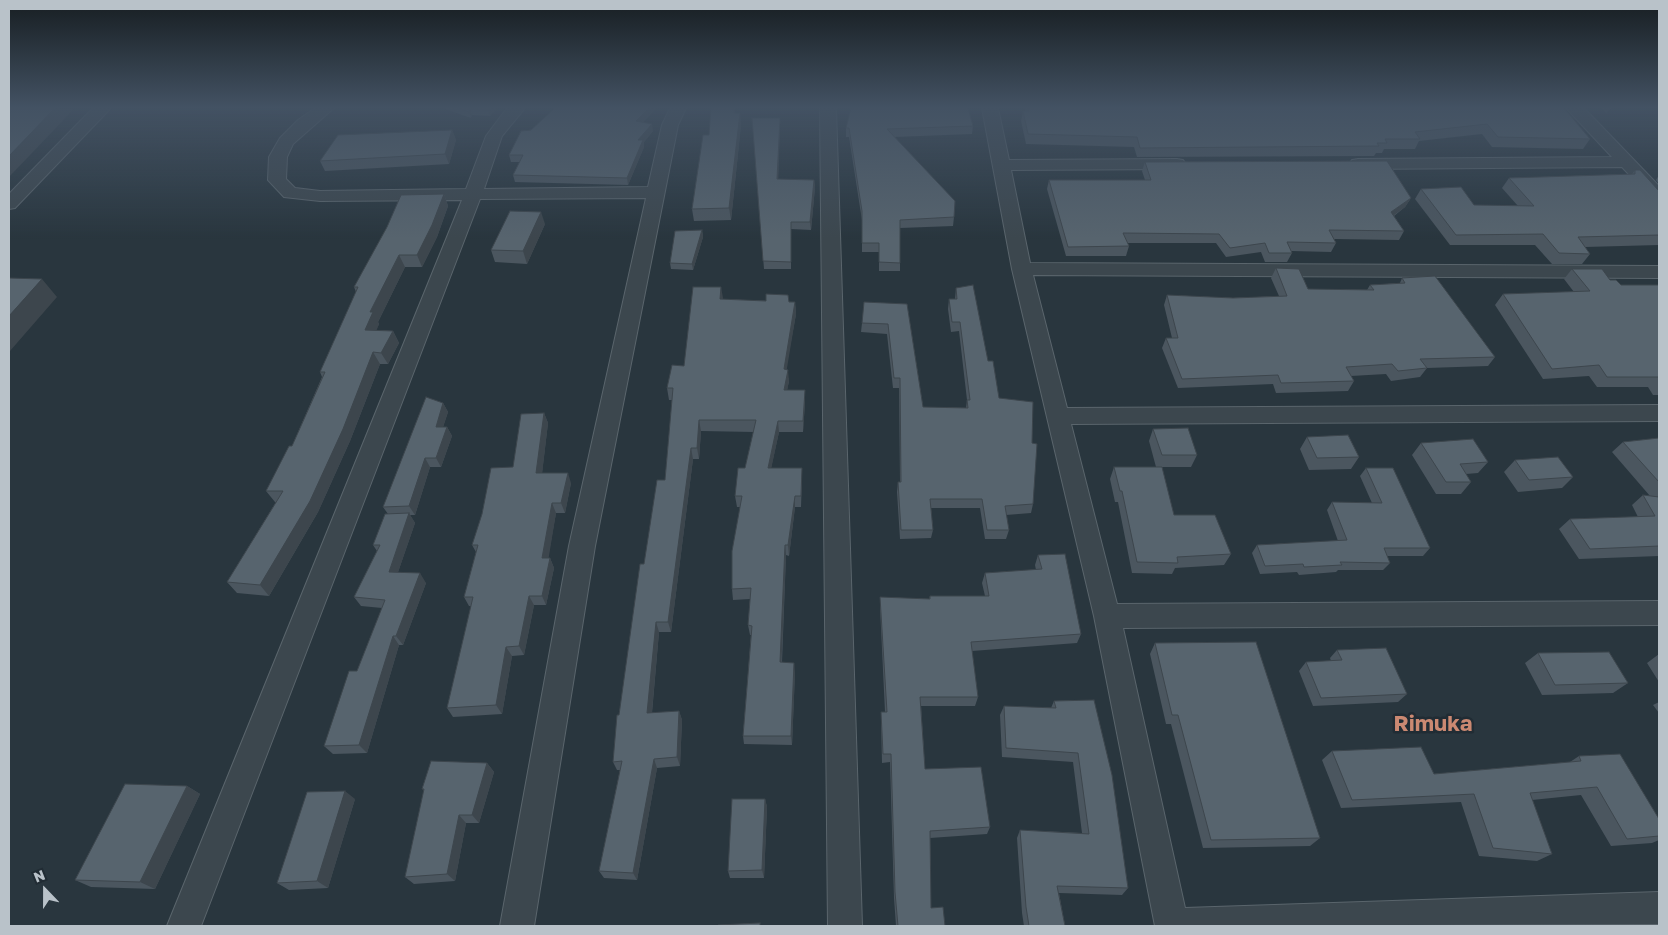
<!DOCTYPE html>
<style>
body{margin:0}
#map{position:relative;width:1668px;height:935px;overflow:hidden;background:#29363e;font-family:"Golos Text",sans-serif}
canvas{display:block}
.frame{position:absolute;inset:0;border:10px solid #b9c2c9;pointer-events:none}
.north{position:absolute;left:20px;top:865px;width:50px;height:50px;-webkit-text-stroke:4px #212c34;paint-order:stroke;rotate:338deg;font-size:14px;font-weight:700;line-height:20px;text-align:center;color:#b9c2c9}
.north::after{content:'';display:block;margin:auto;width:18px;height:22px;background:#b9c2c9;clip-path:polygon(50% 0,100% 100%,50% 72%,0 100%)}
</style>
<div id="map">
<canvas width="1668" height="935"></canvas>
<div class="frame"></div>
<div class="north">N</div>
</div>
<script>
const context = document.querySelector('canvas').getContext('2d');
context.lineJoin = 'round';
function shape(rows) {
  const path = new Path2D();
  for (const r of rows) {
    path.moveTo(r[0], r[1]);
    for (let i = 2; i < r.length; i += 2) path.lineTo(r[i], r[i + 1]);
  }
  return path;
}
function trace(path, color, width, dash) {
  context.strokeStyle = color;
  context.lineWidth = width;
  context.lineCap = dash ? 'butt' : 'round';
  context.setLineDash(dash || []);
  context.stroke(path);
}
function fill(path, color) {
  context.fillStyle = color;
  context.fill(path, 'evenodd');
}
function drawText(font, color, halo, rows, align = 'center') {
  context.font = font + ' "Golos Text",sans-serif';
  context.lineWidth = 5;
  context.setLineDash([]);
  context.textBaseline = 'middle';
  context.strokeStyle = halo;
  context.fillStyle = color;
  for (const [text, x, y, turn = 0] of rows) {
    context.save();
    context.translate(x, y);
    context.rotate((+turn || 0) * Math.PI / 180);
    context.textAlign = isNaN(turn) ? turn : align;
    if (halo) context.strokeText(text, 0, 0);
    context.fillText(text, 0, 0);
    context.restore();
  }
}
const minor = shape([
 [93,108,111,108,15,208,9,209,9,194,93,108],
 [315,108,334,108,293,144,287,157,286,179,295,188,320,191,466,189,486,136,507,108,525,108,502,136,484,189,648,187,662,125,670,108,686,108,678,125,595,546,534,926,500,926,569,546,646,198,480,199,201,926,167,926,462,200,320,201,284,197,268,180,269,157,280,138,298,120,315,108],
 [820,108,836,108,862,926,828,926,820,108],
 [982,108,998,108,1009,160,1177,159,1183,160,1186,164,1183,168,1177,169,1011,170,1030,263,1659,266,1659,278,1033,275,1067,408,1659,405,1659,421,1071,424,1117,604,1659,601,1659,625,1123,628,1185,908,1659,892,1659,924,1155,926,1094,616,1012,269,982,108],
 [1566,108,1584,108,1659,186,1659,201,1653,200,1622,167,1358,169,1352,168,1349,164,1352,160,1358,159,1612,157,1566,108]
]);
trace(minor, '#5a656c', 2);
fill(minor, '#3c474e');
fill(shape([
 [442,108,498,108,490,116,472,115,471,118],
 [555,108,657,108,643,122,653,131,644,142,644,147,628,185,515,182,513,175,520,162,511,162,509,155,531,130],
 [711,108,735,108,735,113,740,113,741,125,731,220,694,221,692,209,709,135],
 [1024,108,1564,108,1590,139,1583,149,1492,147,1482,134,1419,141,1415,149,1384,149,1382,153,1376,153,1374,156,1137,157,1134,147,1026,144,1021,121,1023,111,1025,111],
 [1602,108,1612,108,1606,113],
 [752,118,780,118,778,179,814,180,815,187,811,230,791,229,791,269,764,269],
 [973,126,972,134,895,137,954,217,953,226,900,228,900,271,879,271,879,252,862,252,862,220,849,137,846,137,846,128],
 [452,130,456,140,449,164,325,171,320,161],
 [1145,162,1411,198,1405,207,1394,216,1404,231,1399,240,1334,239,1336,243,1331,252,1291,251,1292,253,1287,262,1265,262,1261,252,1226,257,1216,243,1127,243,1129,246,1126,256,1066,256,1047,189,1049,180,1145,180,1142,171],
 [1635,170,1659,191,1659,245,1585,247,1590,254,1582,264,1552,264,1535,245,1450,245,1415,199,1421,189,1474,205,1518,206,1502,188,1509,178,1632,174],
 [1659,175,1659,184,1656,180],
 [444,194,448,206,437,237,422,267,405,267,378,322,379,324,376,330,393,331,399,343,388,364,380,364,350,441,318,512,269,596,237,593,227,582,276,502,275,502,266,491,292,446,322,377,320,372,356,292,354,287],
 [545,224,527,264,495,262,491,250],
 [702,230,703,237,693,270,671,269,670,263],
 [1276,268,1308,289,1367,290,1370,285,1400,283,1402,278,1495,357,1488,366,1427,368,1420,377,1391,381,1386,374,1351,376,1354,381,1348,391,1276,393,1273,384,1178,388,1162,348,1166,338,1172,338,1164,305,1167,295,1233,298,1279,296,1271,278],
 [1572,269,1610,280,1621,285,1659,285,1659,395,1653,395,1648,387,1597,387,1589,376,1543,379,1495,305,1503,294,1574,292,1564,279],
 [956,288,988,361,999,398,1032,443,1033,504,1031,513,1006,515,1009,530,1006,539,985,539,980,508,931,508,933,530,931,538,900,539,897,492,898,482,900,482,899,388,893,388,887,334,861,332,862,323,907,304,923,407,966,408,967,400,959,331,951,332,948,309,949,299,955,299],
 [722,299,795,302,796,314,786,369,789,381,787,390,805,402,803,432,779,432,771,468,802,479,801,507,795,507,789,556,786,555,782,662,795,672,792,745,744,744,743,736,751,635,750,635,748,625,750,599,733,600,732,589,740,507,737,507,735,496,745,468,754,432,701,431,699,459,693,459,671,632,659,632,652,713,679,711,682,720,680,766,657,768,637,880,604,878,599,871,620,770,617,770,613,762,619,715,644,564,665,480,672,400,669,400,667,388,684,366],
 [443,403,448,412,443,427,447,427,452,436,441,467,430,467,415,515,410,515,415,523,398,572,426,583,403,645,399,645,367,753,333,754,324,746,357,671,382,608,361,606,354,597,377,551,373,545,388,514,383,507],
 [544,413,548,423,542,473,571,483,565,513,556,513,548,558,550,558,554,568,546,605,534,605,524,655,512,656,502,714,453,717,447,708,471,606,469,606,464,597,476,552,472,545,513,467],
 [1153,429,1197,455,1191,467,1156,467,1149,441],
 [1307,437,1359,457,1351,469,1309,470,1300,449],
 [1659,438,1659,556,1579,559,1559,529,1570,519,1638,517,1632,505,1643,495,1650,496,1612,452,1623,442],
 [1421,443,1488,462,1478,473,1466,474,1471,482,1461,494,1436,494,1412,455],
 [1515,460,1573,477,1562,488,1518,492,1504,472],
 [1114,467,1174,515,1231,554,1224,565,1175,568,1172,574,1132,573,1118,502,1115,502,1110,479],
 [1366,468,1430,548,1423,556,1387,556,1390,563,1383,570,1338,570,1336,572,1299,575,1297,572,1260,574,1252,553,1257,545,1338,541,1327,510,1332,502,1372,503,1360,476],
 [1038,555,1081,634,1077,643,972,651,978,697,975,706,921,706,925,769,990,827,987,834,930,838,931,908,945,926,896,926,894,898,890,762,882,763,881,720,881,712,885,712,880,607,880,597,929,599,930,596,985,596,982,583,985,573,1036,570,1035,565],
 [1155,643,1320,838,1310,846,1203,848,1171,724,1166,724,1150,654],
 [1337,650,1407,694,1398,702,1313,706,1299,671,1306,662,1331,661,1330,658],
 [1538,653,1628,683,1613,693,1542,695,1525,663],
 [1659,654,1659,682,1647,663],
 [1094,700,1128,888,1122,895,1059,893,1065,926,1024,926,1022,913,1017,838,1020,830,1082,833,1073,762,1002,757,1000,715,1004,706,1051,708,1054,701],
 [1659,702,1659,713,1653,705],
 [1332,751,1434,774,1570,762,1579,756,1659,819,1659,840,1652,843,1611,846,1581,795,1532,800,1552,854,1537,861,1479,856,1461,802,1341,808,1322,760],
 [487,763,494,772,479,823,466,823,455,881,414,884,405,877,424,790,422,789],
 [187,786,200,794,155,889,91,887,75,880],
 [355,799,328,888,289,890,277,883],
 [765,799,767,807,764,878,730,878,728,871]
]), '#4b565f');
fill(shape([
 [55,108,74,109,9,177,9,156],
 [490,108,498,108,490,116,488,110],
 [649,108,657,108,637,128,636,121],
 [470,109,472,115,471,118,469,112],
 [740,113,741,125,731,220,729,208],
 [780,118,780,125,778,186,777,179],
 [652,124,653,131,644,142,644,147,628,185,627,178,638,140],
 [452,130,456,140,449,164,445,154],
 [814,180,815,187,811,230,810,222],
 [444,194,448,206,437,237,422,267,417,255],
 [1411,198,1405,207,1386,221,1391,212],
 [541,212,545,224,527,264,523,251],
 [702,230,703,237,693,270,692,264],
 [399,255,405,267,378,322,379,324,372,342,365,330,370,312],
 [42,279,57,297,10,351,9,350,9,316],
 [721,287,723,298,721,311,720,299],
 [795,302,796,314,785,380,784,369],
 [393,331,399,343,388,364,381,353],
 [373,352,380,364,350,441,318,512,269,596,260,585],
 [788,370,789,381,785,402,784,390],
 [805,390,805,402,803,432,803,421],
 [443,403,448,412,440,436,436,427],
 [544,413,548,423,541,483,536,473],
 [699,420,701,431,699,459,697,448],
 [778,421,779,432,769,479,768,468],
 [447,427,452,436,441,467,436,458],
 [691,448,693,459,671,632,668,622],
 [425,458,430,467,415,515,409,506],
 [568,473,571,483,565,513,561,503],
 [795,496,795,507,789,556,788,545],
 [552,503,556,513,547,568,542,558],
 [409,513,415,523,395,581,389,572],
 [785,545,786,555,781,672,780,662],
 [550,558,554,568,546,605,542,596],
 [420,573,426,583,403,645,396,636],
 [529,596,534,605,524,655,519,646],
 [656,622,659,632,651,722,647,713],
 [393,636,399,645,367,753,359,745],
 [506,647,512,656,502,714,496,705],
 [794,663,795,672,792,745,791,736],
 [679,711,682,720,680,766,677,757],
 [654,759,657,768,637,880,633,873],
 [487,763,494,772,479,823,472,815],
 [187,786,200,794,155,889,140,882],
 [345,791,355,799,328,888,317,881],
 [765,799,767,807,764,878,762,870],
 [459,815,466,823,455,881,447,874]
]), '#3d464d');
const building = shape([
 [9,108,55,108,9,156,9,108],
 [458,108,490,108,488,110,470,109,469,112,458,108],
 [555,108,649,108,636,121,652,124,638,140,643,140,627,178,513,175,523,155,509,155,521,131,531,130,555,108],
 [711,108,734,108,734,113,740,113,729,208,692,209,703,135,709,135,711,108],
 [851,108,968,108,973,126,887,129,955,201,954,217,900,220,900,263,879,262,879,243,862,243,862,211,849,128,846,128,851,108],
 [1028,108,1564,108,1590,139,1498,137,1487,124,1415,132,1420,139,1385,139,1387,143,1377,143,1379,146,1140,148,1137,137,1028,134,1023,111,1029,111,1028,108],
 [752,118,780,118,777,179,814,180,810,222,791,222,791,262,763,261,752,118],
 [452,130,445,154,320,161,338,135,452,130],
 [1387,161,1411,198,1391,212,1404,231,1329,230,1336,243,1287,242,1292,253,1269,253,1265,243,1230,248,1219,234,1123,233,1129,246,1068,247,1049,180,1151,180,1145,162,1387,161],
 [1635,170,1640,170,1659,191,1659,235,1578,237,1590,254,1559,253,1543,234,1456,235,1421,189,1461,187,1474,205,1534,206,1509,178,1635,174,1635,170],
 [444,194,432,225,417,255,399,255,370,312,373,312,365,330,393,331,381,353,373,352,343,429,310,501,260,585,227,582,283,491,266,491,289,446,292,446,325,372,320,372,358,287,354,287,387,227,401,195,444,194],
 [510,211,541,212,523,251,491,250,510,211],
 [702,230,692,264,670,263,675,231,702,230],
 [1276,268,1299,269,1308,289,1374,290,1370,285,1405,283,1402,278,1435,276,1495,357,1420,359,1427,368,1398,371,1392,364,1346,367,1354,381,1281,383,1278,375,1182,379,1166,338,1178,338,1167,295,1233,298,1287,296,1276,268],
 [1572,269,1602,269,1610,280,1616,280,1621,285,1659,285,1659,378,1658,377,1607,377,1599,365,1552,369,1503,294,1590,291,1572,269],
 [9,278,42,279,9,316,9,278],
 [973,285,988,361,993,361,999,398,1033,402,1032,443,1037,444,1033,504,1005,506,1009,530,987,530,982,499,930,499,933,530,901,530,898,482,901,482,900,378,894,378,888,324,862,323,864,302,907,304,923,407,968,408,967,400,970,400,960,322,952,322,949,299,957,299,956,288,973,285],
 [693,287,721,287,720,299,766,301,766,294,788,295,789,302,795,302,784,369,788,370,784,390,805,390,803,421,778,421,768,468,802,468,801,496,795,496,788,545,785,545,780,662,794,663,791,736,743,736,752,626,748,625,751,588,732,589,732,551,742,496,735,496,738,468,745,468,756,420,699,420,697,448,691,448,668,622,656,622,647,713,679,711,677,757,654,759,633,873,599,871,622,761,613,762,617,715,619,715,640,564,644,564,657,480,665,480,673,388,667,388,672,365,684,366,693,287],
 [426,397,443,403,436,427,447,427,436,458,425,458,409,506,383,507,426,397],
 [544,413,536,473,568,473,561,503,552,503,542,558,550,558,542,596,529,596,519,646,506,647,496,705,447,708,473,597,464,597,478,545,472,545,482,514,491,468,513,467,521,414,544,413],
 [1188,428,1197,455,1162,455,1153,429,1188,428],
 [1348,435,1359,457,1317,458,1307,437,1348,435],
 [1659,438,1659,482,1623,442,1659,438],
 [1473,439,1488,462,1460,464,1471,482,1446,482,1421,443,1473,439],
 [1558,457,1573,477,1529,480,1515,460,1558,457],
 [1114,467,1162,467,1174,515,1215,515,1231,554,1177,557,1178,563,1137,562,1122,491,1120,491,1114,467],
 [1366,468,1393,468,1430,548,1384,548,1390,563,1340,562,1342,565,1304,567,1303,564,1265,566,1257,545,1347,540,1332,502,1382,503,1366,468],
 [1643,495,1659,497,1659,546,1590,549,1570,519,1655,516,1643,495],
 [409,513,389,572,420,573,396,636,393,636,359,745,324,746,349,671,357,671,385,600,354,597,380,545,373,545,385,514,409,513],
 [1065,554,1081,634,971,642,978,697,920,697,925,769,981,767,990,827,930,831,931,908,943,907,945,926,898,926,895,892,891,754,883,754,881,712,887,712,880,597,930,599,930,596,989,596,985,573,1042,569,1038,555,1065,554],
 [1256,642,1320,838,1211,840,1178,715,1172,715,1155,643,1256,642],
 [1386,648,1407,694,1321,698,1306,662,1342,660,1337,650,1386,648],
 [1609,652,1628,683,1555,685,1538,653,1609,652],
 [1094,700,1112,775,1128,888,1057,886,1065,926,1029,926,1026,907,1020,830,1089,834,1078,753,1006,748,1004,706,1056,708,1054,701,1094,700],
 [1421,747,1434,774,1581,761,1579,756,1620,754,1659,819,1659,836,1627,839,1597,787,1530,793,1552,854,1493,848,1474,794,1352,800,1332,751,1421,747],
 [431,761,487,763,472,815,459,815,447,874,405,877,424,789,422,789,431,761],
 [125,784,187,786,140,882,75,880,125,784],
 [345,791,317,881,277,883,307,792,345,791],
 [732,799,765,799,762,870,728,871,732,799],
 [760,923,760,926,717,926,718,925,760,923]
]);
fill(building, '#57646e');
trace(building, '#3d464d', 1);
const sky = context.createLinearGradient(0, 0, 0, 239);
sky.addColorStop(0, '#171e22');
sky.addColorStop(0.45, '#435263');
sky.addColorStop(1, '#43526300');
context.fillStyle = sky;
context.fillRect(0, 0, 1668, 239);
drawText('bold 22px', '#cb8972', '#212c34', [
 ["Rimuka",1433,724]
]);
</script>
